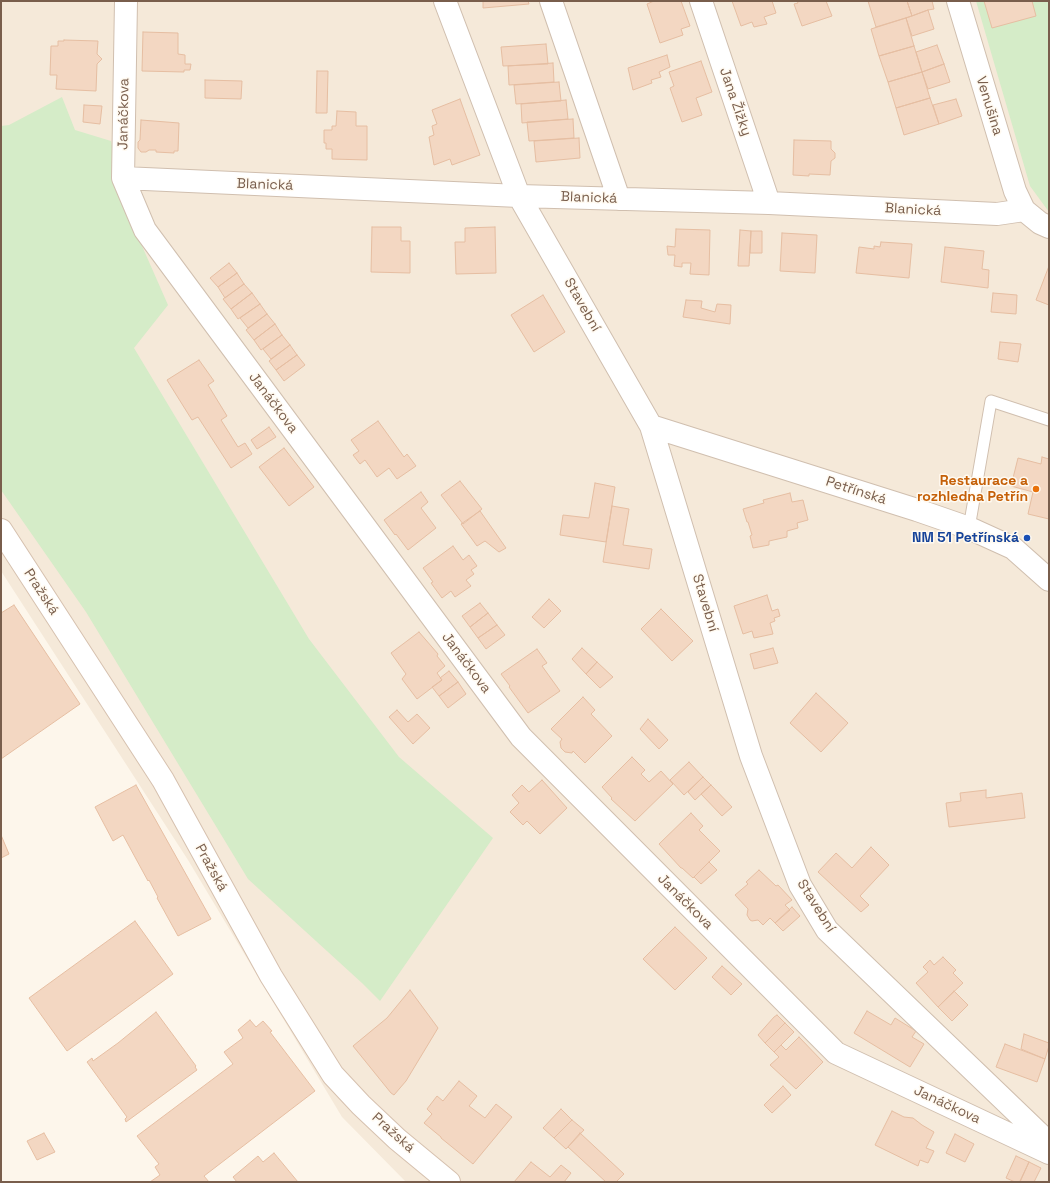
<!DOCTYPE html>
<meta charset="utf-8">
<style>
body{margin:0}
#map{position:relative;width:1050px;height:1183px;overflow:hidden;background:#fdf6eb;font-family:"Space Grotesk",sans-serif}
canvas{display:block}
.frame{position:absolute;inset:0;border:2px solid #795e4c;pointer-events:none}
</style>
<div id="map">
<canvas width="1050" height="1183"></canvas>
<div class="frame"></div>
</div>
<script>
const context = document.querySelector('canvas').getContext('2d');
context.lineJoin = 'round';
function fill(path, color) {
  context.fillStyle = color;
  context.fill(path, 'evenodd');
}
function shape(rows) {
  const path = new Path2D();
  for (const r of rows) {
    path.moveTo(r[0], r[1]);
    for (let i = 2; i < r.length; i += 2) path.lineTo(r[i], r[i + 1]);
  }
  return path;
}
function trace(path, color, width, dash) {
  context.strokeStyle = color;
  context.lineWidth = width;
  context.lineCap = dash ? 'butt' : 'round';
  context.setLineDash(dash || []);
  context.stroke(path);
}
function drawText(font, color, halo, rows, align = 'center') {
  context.font = font + ' "Space Grotesk",sans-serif';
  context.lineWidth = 3;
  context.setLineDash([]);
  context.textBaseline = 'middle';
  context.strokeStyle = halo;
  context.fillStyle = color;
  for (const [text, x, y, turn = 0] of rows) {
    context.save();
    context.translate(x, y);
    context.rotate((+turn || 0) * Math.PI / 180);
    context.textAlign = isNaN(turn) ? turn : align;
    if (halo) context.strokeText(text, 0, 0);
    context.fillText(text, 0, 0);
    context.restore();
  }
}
fill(shape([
 [1,1,1049,1,1049,1182,406,1182,342,1117,188,860,1,571]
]), '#f5e9d9');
fill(shape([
 [976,1,1049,1,1049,212,1030,186],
 [62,97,75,130,111,141,124,205,168,305,134,348,309,639,399,757,493,838,380,1001,362,983,248,879,86,612,1,490,1,126,9,125]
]), '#d5ecc8');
const building = shape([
 [483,1,528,1,529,4,483,8,483,1],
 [654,1,681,1,690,26,681,29,683,35,660,43,647,4,654,1],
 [732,1,772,1,776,13,764,17,767,24,754,27,752,22,741,26,732,1],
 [797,1,826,1,832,16,802,26,794,4,798,3,797,1],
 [868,1,907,1,912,16,876,27,868,1],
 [907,1,932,1,934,9,928,10,912,16,907,1],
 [984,1,1032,1,1036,16,992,28,984,1],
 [928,10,934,29,912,36,906,18,928,10],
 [906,18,914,46,879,56,871,29,906,18],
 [143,32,178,33,178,54,185,55,185,64,191,64,190,70,184,70,184,72,142,71,143,32],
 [64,40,98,41,97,54,102,59,97,64,96,91,56,89,57,75,50,75,51,46,58,46,58,41,64,41,64,40],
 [546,44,548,64,503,66,501,47,546,44],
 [937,45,944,64,922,72,916,52,937,45],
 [914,46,922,72,888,82,879,56,914,46],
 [667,55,670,67,659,72,661,77,651,80,652,83,633,90,628,68,667,55],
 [701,61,712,92,696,98,702,115,682,122,670,88,674,86,669,72,701,61],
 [553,63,554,82,509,85,508,66,553,63],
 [944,64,950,82,928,89,922,72,944,64],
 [317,71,328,71,327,113,316,113,317,71],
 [922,72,930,98,896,108,888,82,922,72],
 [205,80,242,81,241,99,205,98,205,80],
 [559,82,561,101,516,104,514,85,559,82],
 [930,98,939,124,904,135,896,108,930,98],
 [460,99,480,155,452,165,450,159,434,165,429,137,434,135,432,126,437,124,432,110,460,99],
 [956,99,962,116,939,124,933,105,956,99],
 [566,100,568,119,522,123,521,104,566,100],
 [84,105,102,106,100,124,83,122,84,105],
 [337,111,356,112,356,126,367,126,367,160,332,159,332,149,326,149,326,143,324,143,324,130,332,130,332,126,336,126,337,111],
 [573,119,574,138,529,141,527,122,573,119],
 [141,120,179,123,178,151,174,151,174,153,156,152,156,150,149,150,146,152,141,152,138,148,138,142,140,140,141,120],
 [579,138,580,158,536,162,534,141,579,138],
 [794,140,831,141,831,149,835,153,835,158,831,161,830,175,809,174,809,176,793,175,794,140],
 [372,227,401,227,401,241,410,241,410,273,371,272,372,227],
 [495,227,496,273,456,274,455,242,465,242,465,228,495,227],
 [676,229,710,230,709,275,690,274,691,263,682,263,682,267,674,266,675,255,668,255,667,246,675,247,676,229],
 [740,230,751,231,749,266,738,266,740,230],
 [751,231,762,231,762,253,750,253,751,231],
 [782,233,817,235,815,273,780,271,782,233],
 [881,242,912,244,909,278,856,273,859,247,874,249,874,246,880,247,881,242],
 [945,247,984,251,982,269,989,270,988,288,941,282,945,247],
 [229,263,237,273,218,287,210,278,229,263],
 [1049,266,1049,305,1036,300,1049,266],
 [237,273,244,284,225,298,218,287,237,273],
 [244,284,252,293,231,309,223,299,244,284],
 [252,293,260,304,238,319,231,309,252,293],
 [993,293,1017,295,1016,314,991,312,993,293],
 [543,295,565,332,534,352,511,315,543,295],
 [686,300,702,301,701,308,715,312,717,304,731,305,730,324,683,317,686,300],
 [260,304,267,314,248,328,240,318,260,304],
 [267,314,275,324,254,340,246,330,267,314],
 [275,324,282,335,261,350,254,340,275,324],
 [282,335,290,345,271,359,263,349,282,335],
 [1000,342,1021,344,1018,362,998,359,1000,342],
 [290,345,297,355,276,370,269,361,290,345],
 [297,355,305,365,284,381,276,370,297,355],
 [199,360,214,381,208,385,227,416,221,420,238,447,245,443,252,454,231,468,198,417,192,420,167,380,199,360],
 [378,421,404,457,407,454,416,466,397,479,389,468,377,477,365,460,360,464,353,455,359,451,351,440,378,421],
 [269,427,276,437,257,449,251,440,269,427],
 [284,448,314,487,289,506,259,467,284,448],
 [1042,457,1049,459,1049,519,1028,514,1033,492,1011,486,1018,458,1041,464,1042,457],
 [460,481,482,509,463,524,441,495,460,481],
 [595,483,615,487,606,542,560,535,563,515,589,518,595,483],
 [421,492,428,502,421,508,436,528,408,550,396,534,395,535,384,520,421,492],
 [790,493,792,502,803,500,808,520,797,523,798,528,787,531,787,537,769,541,769,545,753,548,750,536,752,535,748,522,747,522,743,509,764,503,763,500,790,493],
 [612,506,629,509,623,545,652,549,649,569,603,562,612,506],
 [480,511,506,548,499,552,485,541,477,546,461,524,480,511],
 [453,546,463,560,469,555,477,566,471,570,474,574,466,580,471,586,455,597,451,591,442,598,431,583,433,582,423,568,453,546],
 [767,595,772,611,778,609,780,616,774,618,775,621,770,623,773,634,754,638,752,631,743,634,734,606,767,595],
 [549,599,561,611,544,628,532,617,549,599],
 [480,603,488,613,470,627,462,616,480,603],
 [14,605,80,704,1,759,1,613,14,605],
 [661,609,693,641,672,661,641,629,661,609],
 [488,613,497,625,478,638,470,627,488,613],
 [497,625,505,635,486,649,478,638,497,625],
 [419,632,438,654,437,656,445,666,437,673,442,680,417,699,402,679,406,674,391,653,419,632],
 [582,648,597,662,586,674,572,659,582,648],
 [773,648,778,663,754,669,750,654,773,648],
 [537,649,547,663,542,666,560,691,528,713,509,687,510,686,501,674,537,649],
 [597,662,613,677,600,688,586,674,597,662],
 [449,671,458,682,439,696,432,687,442,680,440,678,449,671],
 [458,682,466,694,448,708,439,696,458,682],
 [816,693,848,723,821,752,790,723,816,693],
 [583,697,595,710,591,714,612,736,585,763,573,751,572,753,565,752,561,748,560,742,562,739,551,729,583,697],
 [397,710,408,722,417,714,430,728,413,744,389,717,397,710],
 [648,719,668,740,659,749,640,729,648,719],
 [632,757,645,770,641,774,649,782,661,771,673,784,635,821,611,799,612,798,602,787,632,757],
 [689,762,703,777,684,795,670,780,689,762],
 [703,777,711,785,695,800,688,792,703,777],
 [542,780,567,808,540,834,527,821,523,825,510,812,519,803,512,795,522,785,529,792,542,780],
 [136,785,211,919,178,936,157,898,158,897,149,880,148,881,123,835,113,841,95,807,136,785],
 [711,785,732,807,722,816,701,794,711,785],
 [986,790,986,798,1022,793,1025,818,949,827,946,803,961,801,960,793,986,790],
 [691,813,703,826,699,830,720,851,693,878,682,868,681,868,659,844,691,813],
 [1,835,9,854,1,858,1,835],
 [871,847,889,865,860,896,869,905,861,912,818,872,836,853,852,868,871,847],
 [709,862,717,870,701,884,694,877,709,862],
 [759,870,776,886,778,885,792,900,785,905,790,910,775,923,770,918,763,925,758,920,752,921,750,920,747,915,748,909,735,895,748,884,746,882,759,870],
 [792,907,800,916,783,931,775,923,792,907],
 [135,921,173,974,67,1051,29,998,135,921],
 [675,927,707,958,675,990,643,959,675,927],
 [943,957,956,970,953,973,963,983,938,1007,916,983,928,972,923,967,930,960,934,965,943,957],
 [722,966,742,984,731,995,712,977,722,966],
 [410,990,438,1028,406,1081,394,1095,391,1093,353,1046,387,1018,410,990],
 [954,991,968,1005,952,1021,938,1007,954,991],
 [867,1011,891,1025,895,1018,916,1031,912,1037,924,1044,910,1067,854,1033,867,1011],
 [156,1012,196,1066,195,1067,197,1070,126,1122,125,1119,127,1117,87,1062,92,1058,93,1061,118,1043,156,1012],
 [777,1015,785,1023,765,1043,758,1035,774,1017,777,1015],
 [250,1020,256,1027,263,1021,272,1031,270,1032,315,1091,204,1176,209,1182,150,1182,160,1175,155,1167,159,1164,137,1136,233,1064,224,1052,243,1038,238,1030,250,1020],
 [785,1023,794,1032,774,1052,765,1043,785,1023],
 [1024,1034,1049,1043,1049,1046,1045,1059,1021,1049,1024,1034],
 [799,1037,823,1062,796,1089,770,1065,779,1057,774,1052,781,1045,786,1050,799,1037],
 [1005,1044,1045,1059,1037,1082,996,1067,1005,1044],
 [459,1081,477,1096,469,1106,485,1118,496,1104,512,1117,473,1164,441,1138,441,1137,424,1123,432,1114,427,1109,437,1096,443,1101,459,1081],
 [783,1086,791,1095,772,1113,764,1105,783,1086],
 [561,1109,572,1120,554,1138,543,1128,561,1109],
 [892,1111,904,1117,913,1118,922,1125,934,1132,926,1148,934,1151,928,1163,920,1160,918,1166,875,1145,892,1111],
 [572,1120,584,1130,566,1149,554,1138,572,1120],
 [44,1133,55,1152,37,1160,27,1141,44,1133],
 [580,1133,624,1174,616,1182,606,1182,568,1147,580,1133],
 [955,1134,974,1144,965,1162,946,1153,955,1134],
 [274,1153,298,1182,237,1182,233,1177,258,1156,263,1162,274,1153],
 [1016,1156,1029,1162,1020,1182,1015,1182,1006,1178,1016,1156],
 [531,1162,550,1177,561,1165,571,1173,564,1182,514,1182,531,1162],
 [1029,1162,1041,1168,1034,1182,1022,1182,1020,1181,1029,1162]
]);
fill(building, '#f3d7c2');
trace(building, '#e6bea2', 1);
const service = shape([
 [969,528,991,401,1049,420]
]);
const minor = shape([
 [126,1,123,178,145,230,521,737,836,1053,1049,1153],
 [445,1,519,196,651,426,751,756,800,885,827,930,1049,1143],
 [551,1,619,199],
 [701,1,769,203],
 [958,1,1015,191,1024,210,1040,223,1049,227],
 [123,178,519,196,769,203,997,214,1024,210],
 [651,426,917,510,969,528,1013,548,1049,580]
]);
const secondary = shape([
 [1,530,163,780,271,976,333,1075,361,1105,397,1139,449,1182]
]);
trace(service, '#d0bfaf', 13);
trace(minor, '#d0bfaf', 24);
trace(secondary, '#d6c1af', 24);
trace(service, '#fff', 11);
trace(minor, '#fff', 22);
trace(secondary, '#fff', 22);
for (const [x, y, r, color] of [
 [1036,489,4,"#e8710a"],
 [1027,538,4,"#1a4fb4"]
]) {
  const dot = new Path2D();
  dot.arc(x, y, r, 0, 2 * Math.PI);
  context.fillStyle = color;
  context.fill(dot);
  trace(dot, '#fffaf1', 1.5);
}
drawText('14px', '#795e4c', '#fffaf1', [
 ["Jana Žižky",735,102,71],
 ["Venušina",989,106,73],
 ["Janáčkova",124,114,-89],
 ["Blanická",265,185,2],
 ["Blanická",589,198,2],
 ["Blanická",913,210,3],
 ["Stavební",582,305,60],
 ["Janáčkova",273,403,53],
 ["Petřínská",856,491,18],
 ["Pražská",41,592,57],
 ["Stavební",705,603,73],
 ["Janáčkova",466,663,53],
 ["Pražská",211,868,61],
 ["Janáčkova",685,902,45],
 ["Stavební",816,906,58],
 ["Janáčkova",947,1105,25],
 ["Pražská",393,1133,42]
]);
drawText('bold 14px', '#c56008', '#fffaf1', [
 ["Restaurace a",1028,481],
 ["rozhledna Petřín",1028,497]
], 'right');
drawText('bold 14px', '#164399', '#fffaf1', [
 ["NM 51 Petřínská",1019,538]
], 'right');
</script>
